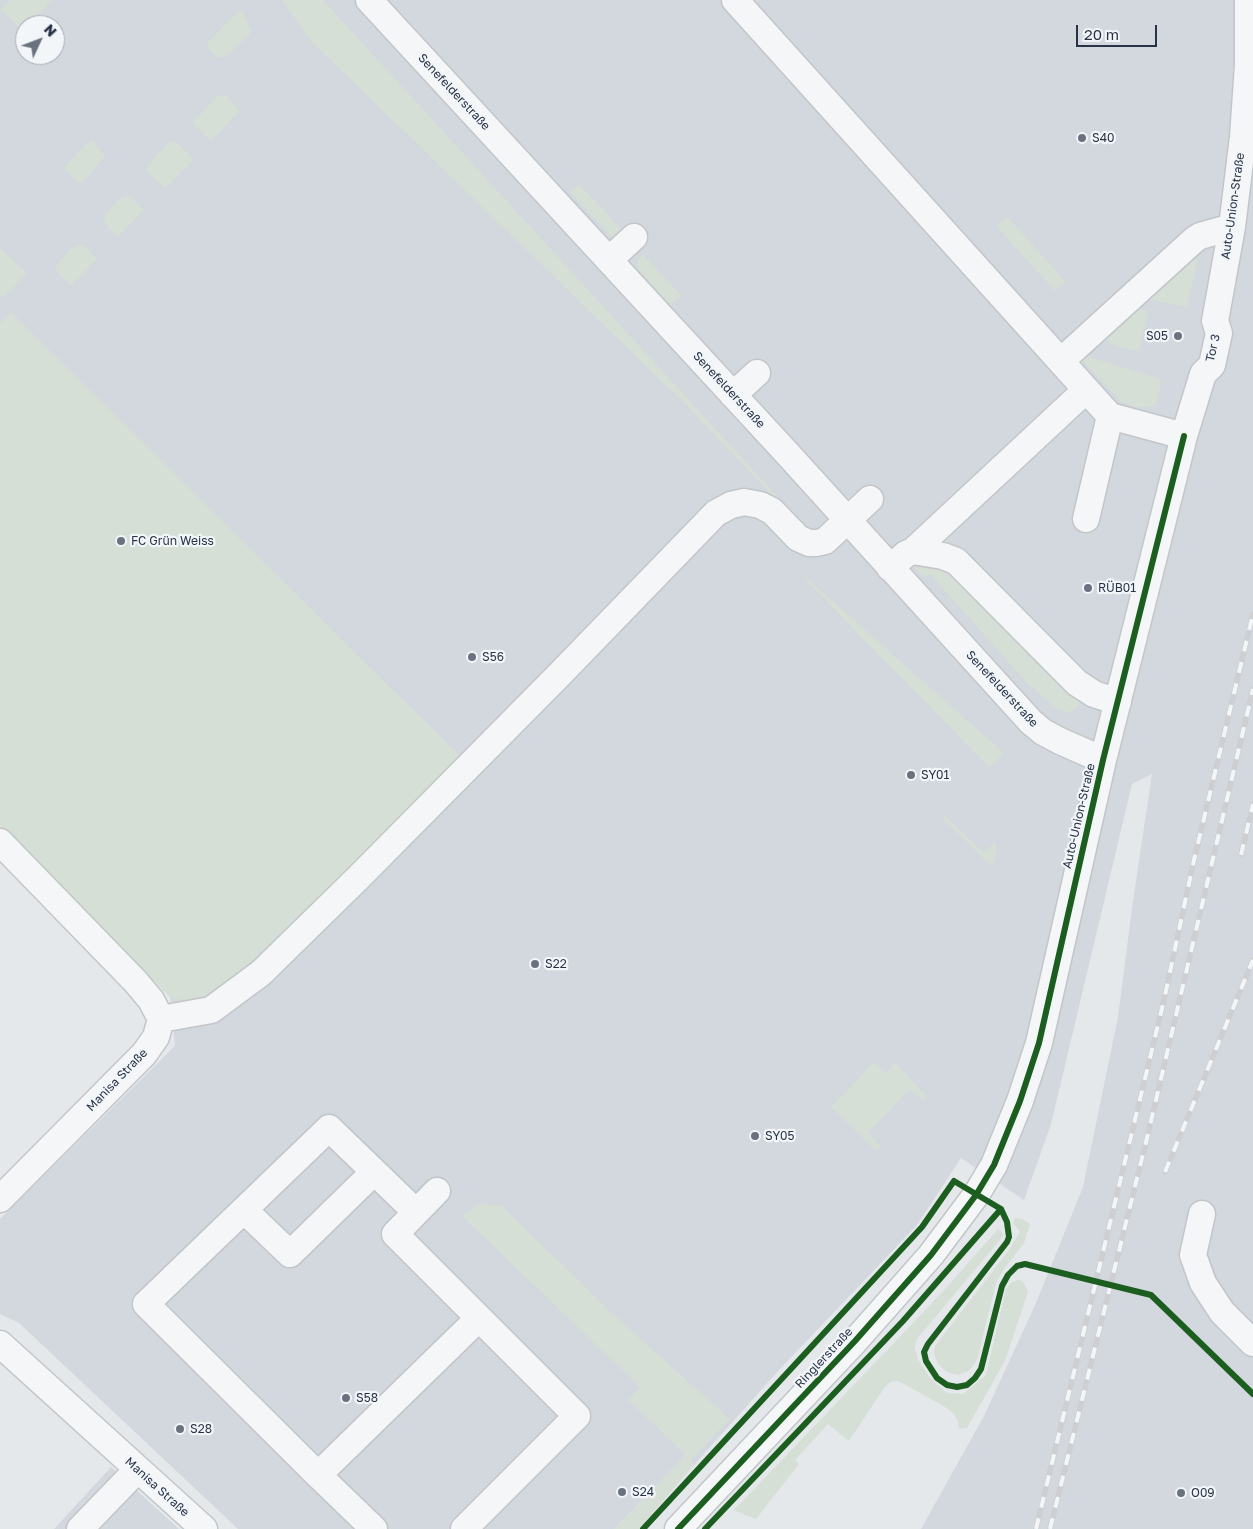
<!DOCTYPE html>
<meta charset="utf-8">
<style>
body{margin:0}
#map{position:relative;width:1253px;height:1529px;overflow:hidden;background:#e5e8eb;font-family:"Golos Text",sans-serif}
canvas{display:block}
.north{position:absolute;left:15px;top:15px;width:50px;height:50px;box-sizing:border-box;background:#f3f6f9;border:1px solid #a2a8b2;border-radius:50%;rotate:47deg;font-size:14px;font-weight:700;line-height:20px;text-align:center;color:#283347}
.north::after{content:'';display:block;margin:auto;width:18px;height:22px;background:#6a7280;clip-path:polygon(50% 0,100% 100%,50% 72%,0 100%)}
.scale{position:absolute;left:1076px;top:25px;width:81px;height:22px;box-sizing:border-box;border:2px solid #283347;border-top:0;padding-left:6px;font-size:15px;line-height:18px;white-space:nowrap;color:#283347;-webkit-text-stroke:4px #f3f6f9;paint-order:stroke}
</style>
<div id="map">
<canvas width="1253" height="1529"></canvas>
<div class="north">N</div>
<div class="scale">20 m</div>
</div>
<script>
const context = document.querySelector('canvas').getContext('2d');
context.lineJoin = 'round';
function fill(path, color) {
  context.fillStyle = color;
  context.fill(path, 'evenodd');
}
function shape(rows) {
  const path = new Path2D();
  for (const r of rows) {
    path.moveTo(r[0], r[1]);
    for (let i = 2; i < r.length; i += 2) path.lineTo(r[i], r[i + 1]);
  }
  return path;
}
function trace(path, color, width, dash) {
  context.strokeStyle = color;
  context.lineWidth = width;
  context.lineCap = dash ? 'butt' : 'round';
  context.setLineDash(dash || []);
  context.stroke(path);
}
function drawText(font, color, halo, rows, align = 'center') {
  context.font = font + ' "Golos Text",sans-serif';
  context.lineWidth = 4.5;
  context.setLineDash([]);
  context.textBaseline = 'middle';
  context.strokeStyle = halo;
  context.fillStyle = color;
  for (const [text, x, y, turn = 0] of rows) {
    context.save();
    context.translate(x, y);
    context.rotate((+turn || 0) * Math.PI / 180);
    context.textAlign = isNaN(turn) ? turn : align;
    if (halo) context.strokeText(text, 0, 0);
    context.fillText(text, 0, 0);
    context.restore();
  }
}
fill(shape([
 [0,0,1253,0,1253,1529,921,1529,984,1416,1036,1303,1083,1187,1118,1017,1133,901,1152,774,1132,784,1051,1124,1024,1200,961,1158,917,1225,779,1370,694,1465,686,1455,614,1529,238,1529,19,1323,0,1314,0,1219,175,1046,170,997,0,826],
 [25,25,55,25,55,55,25,55],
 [111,1467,179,1529,54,1529]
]), '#d3d7de');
fill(shape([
 [10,0,52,0,28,25,25,25,22,30,0,10],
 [282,0,323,0,797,518,795,519,683,402,310,40],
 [238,11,243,12,251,30,249,35,228,55,223,57,217,57,207,47,209,41],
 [221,95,226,96,240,111,211,141,194,125,194,121,217,96],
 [92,139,104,154,104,158,85,180,82,183,77,183,64,167],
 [175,141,194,159,165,188,147,171,147,166,169,142],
 [579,184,629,237,616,242,570,192],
 [125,196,131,197,144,210,118,237,105,224,104,220,105,214,121,198],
 [1007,216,1066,282,1055,291,996,226],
 [81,244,86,247,97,259,71,286,58,273,55,266,72,248],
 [0,248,27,273,3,298,0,295],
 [643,254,682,296,671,305,638,269,638,260],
 [1198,257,1187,307,1148,299],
 [1139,308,1148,312,1139,351,1116,346,1110,343,1106,338],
 [11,312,462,758,224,988,198,1004,170,997,0,826,0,323],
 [1086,356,1158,378,1161,381,1157,404,1149,407,1135,407,1120,401,1082,360],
 [791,564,1004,753,990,768,827,602],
 [914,567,940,570,952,574,1079,697,1078,707,1069,713,1054,707,1027,683,930,574,925,578],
 [944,815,984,853,996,841,996,855,994,863,991,864,987,862,942,818],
 [874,1062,886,1073,895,1063,927,1096,923,1101,910,1089,868,1133,882,1147,875,1150,831,1107],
 [478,1204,502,1206,614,1315,730,1419,691,1460,694,1465,639,1529,614,1529,686,1455,628,1400,640,1387,462,1216],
 [1015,1218,1022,1219,1030,1224,1024,1243,1004,1269,996,1283,977,1360,970,1370,958,1375,947,1372,938,1364,934,1354,935,1346,1009,1250,1020,1232,1013,1223],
 [998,1229,1002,1232,1003,1236,999,1241,917,1339,915,1348,918,1360,931,1379,947,1393,963,1394,986,1375,1006,1289,1012,1282,1018,1280,1022,1281,1026,1287,1028,1292,1005,1361,967,1428,959,1429,958,1421,953,1413,945,1407,902,1383,897,1381,890,1382,884,1388,849,1441,828,1424,795,1460,799,1464,756,1519,734,1510,892,1345,947,1287]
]), '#d5dfd5');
const minor = shape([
 [369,0,785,451,1031,722,1043,732,1060,741,1103,760],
 [735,0,1110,416,1184,436],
 [609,260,634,237],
 [1061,361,1194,240,1200,236,1232,227],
 [733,395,757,373],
 [1086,519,1110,416],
 [913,551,1086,390],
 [890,568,906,554,913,551,943,556,956,561,1077,683,1094,694,1118,702],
 [0,842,135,981,151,1000,161,1019,156,1037,144,1054,0,1199],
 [161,1019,211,1010,261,973,359,877,560,674,716,513,731,505,744,502,760,505,772,511,798,538,809,543,817,543,825,541,870,499],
 [244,1210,290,1254,374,1172],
 [1202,1214,1193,1255,1203,1283,1222,1312,1253,1343],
 [0,1344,204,1529],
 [318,1475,146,1304,329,1128,416,1212],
 [80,1529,138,1469],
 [374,1529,318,1475,479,1318,395,1234,437,1191],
 [464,1529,577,1416,479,1318],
 [678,1529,855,1341,931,1255,976,1195,994,1165,1020,1101,1039,1043,1103,760,1184,436,1203,374,1212,365,1219,333,1215,321,1232,227,1243,137,1248,65,1248,0]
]);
trace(minor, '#c3c6c9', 29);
trace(minor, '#f4f6f7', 26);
const rail = shape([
 [1241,855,1253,804],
 [1165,1172,1253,960],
 [1036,1529,1164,1000,1194,860,1253,614],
 [1050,1529,1147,1138,1253,689]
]);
trace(rail, '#cdcfd2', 5.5);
trace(rail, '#f3f6f9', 4, [11]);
trace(shape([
 [643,1529,922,1227,954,1181,1001,1209,1007,1222,1009,1237,1007,1242,928,1344,924,1352,926,1361,937,1378,947,1385,957,1387,967,1385,975,1378,981,1369,1002,1286,1008,1275,1017,1266,1025,1264,1151,1295,1253,1394],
 [678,1529,855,1341,931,1255,976,1195,994,1165,1020,1101,1039,1043,1103,760,1184,436],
 [705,1529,903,1321,1001,1209]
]), '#1b5e20', 6);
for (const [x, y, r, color] of [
 [1082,138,5,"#6a7280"],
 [1178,336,5,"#6a7280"],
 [121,541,5,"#6a7280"],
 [1088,588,5,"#6a7280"],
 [472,657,5,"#6a7280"],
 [911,775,5,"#6a7280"],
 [535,964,5,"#6a7280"],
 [755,1136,5,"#6a7280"],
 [346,1398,5,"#6a7280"],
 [180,1429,5,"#6a7280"],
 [622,1492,5,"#6a7280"],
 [1181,1493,5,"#6a7280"]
]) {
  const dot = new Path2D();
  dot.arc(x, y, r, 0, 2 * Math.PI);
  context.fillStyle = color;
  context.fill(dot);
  trace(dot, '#f3f6f9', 2);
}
drawText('12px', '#283347', '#f3f6f9', [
 ["Senefelderstraße",454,92,47],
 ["Auto-Union-Straße",1233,206,-82],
 ["Tor 3",1213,348,-77],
 ["Senefelderstraße",729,390,47],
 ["Senefelderstraße",1002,689,47],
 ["Auto-Union-Straße",1079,816,-77],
 ["Manisa Straße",117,1080,-46],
 ["Ringlerstraße",824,1358,-47],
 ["Manisa Straße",157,1487,42]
]);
drawText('12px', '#283347', '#f3f6f9', [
 ["S40",1092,138],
 ["S05",1168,336,"right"],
 ["FC Grün Weiss",131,541],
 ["RÜB01",1098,588],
 ["S56",482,657],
 ["SY01",921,775],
 ["S22",545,964],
 ["SY05",765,1136],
 ["S58",356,1398],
 ["S28",190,1429],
 ["S24",632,1492],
 ["O09",1191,1493]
], 'left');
</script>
